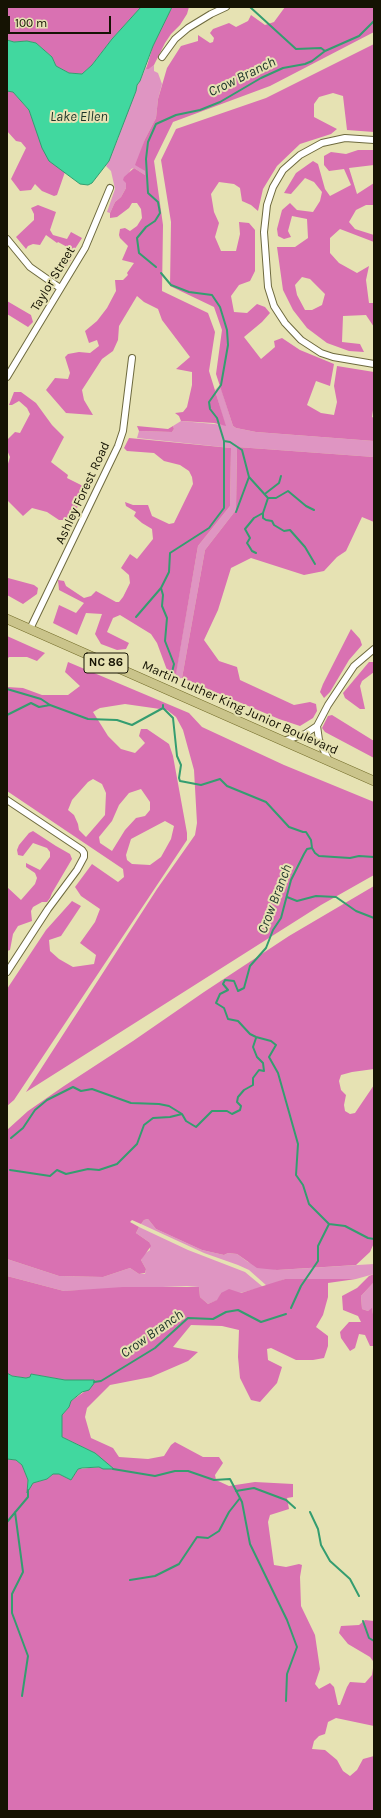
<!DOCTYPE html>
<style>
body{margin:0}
#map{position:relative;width:381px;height:1818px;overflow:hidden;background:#e6e2b3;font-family:Karla,sans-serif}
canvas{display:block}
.frame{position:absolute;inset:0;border:8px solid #151303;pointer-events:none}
.scale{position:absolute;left:8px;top:16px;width:103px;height:18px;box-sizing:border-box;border:2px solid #151303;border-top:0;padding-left:5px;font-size:12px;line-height:14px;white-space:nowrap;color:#151303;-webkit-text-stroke:3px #e6e2b3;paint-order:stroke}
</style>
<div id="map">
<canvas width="381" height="1818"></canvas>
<div class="frame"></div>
<div class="scale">100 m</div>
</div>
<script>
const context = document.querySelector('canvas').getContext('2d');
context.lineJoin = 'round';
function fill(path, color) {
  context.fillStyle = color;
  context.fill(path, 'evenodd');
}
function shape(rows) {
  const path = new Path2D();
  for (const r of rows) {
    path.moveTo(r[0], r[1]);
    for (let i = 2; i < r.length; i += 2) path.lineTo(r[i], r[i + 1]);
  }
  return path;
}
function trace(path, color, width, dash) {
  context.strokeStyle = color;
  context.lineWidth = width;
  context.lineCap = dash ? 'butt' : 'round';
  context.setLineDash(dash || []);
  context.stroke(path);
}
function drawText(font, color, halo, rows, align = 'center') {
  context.font = font + ' Karla,sans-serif';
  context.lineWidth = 4;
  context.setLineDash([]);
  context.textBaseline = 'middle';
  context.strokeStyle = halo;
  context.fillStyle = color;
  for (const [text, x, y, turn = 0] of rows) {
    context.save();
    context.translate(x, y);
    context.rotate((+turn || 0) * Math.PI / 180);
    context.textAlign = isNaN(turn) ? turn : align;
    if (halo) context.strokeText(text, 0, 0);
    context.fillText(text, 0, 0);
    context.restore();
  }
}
fill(shape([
 [154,65,154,71,158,73,162,84,158,99,156,118,145,139,142,148,140,167,145,171,145,175,134,168,131,169,129,173,126,188,121,197,115,202,110,213,107,212,115,189,111,171,106,166,118,139,123,122,136,91,137,85,140,81,146,67,149,69],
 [220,385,233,426,236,428,256,432,374,441,374,457,237,447,236,510,205,550,182,678,176,679,175,678,198,546,230,506,231,448,137,438,139,431,172,432,174,429,173,426,181,421,225,425,215,390],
 [148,1219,156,1229,202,1250,224,1255,228,1253,237,1254,248,1262,277,1270,374,1264,374,1274,356,1279,285,1279,267,1286,249,1270,238,1265,204,1253,141,1224,144,1220],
 [139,1227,188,1250,245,1272,263,1287,240,1293,221,1293,218,1300,208,1304,200,1297,199,1287,187,1286,64,1291,7,1276,7,1259,59,1276,103,1277,130,1268,139,1274,145,1274,146,1269,141,1260,144,1254,150,1250,149,1242,136,1233],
 [374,1282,374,1321,372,1309,368,1311,362,1309,361,1296]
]), '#df95c2');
fill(shape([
 [7,7,141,7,112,39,92,65,82,74,69,73,56,66,52,57,36,43,27,41,14,42,7,40],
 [172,7,189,7,187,14,180,25,171,34,165,43,154,65,149,69,146,69,153,46],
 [285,7,374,7,374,32,270,86,173,122,154,161,163,225,162,291,208,313,215,332,209,371,226,426,214,423,181,421,179,416,175,413,183,412,187,407,192,385,192,372,176,369,190,357,162,320,158,309,144,302,137,296,119,326,118,340,113,351,102,359,82,390,84,400,93,415,66,413,46,390,55,378,68,379,70,373,65,357,68,354,79,352,90,353,99,346,97,340,89,343,85,331,97,321,107,308,116,291,115,280,123,280,128,275,127,273,134,263,122,260,128,246,120,238,119,235,120,229,125,228,130,231,137,226,142,218,141,209,137,203,132,203,129,208,117,217,110,218,110,213,115,202,121,197,126,188,126,183,123,180,124,177,134,168,145,175,145,171,135,165,145,139,156,118,158,99,167,68,181,46,198,41,198,35,210,43,213,42,214,38,210,33,213,29,229,23,236,27,248,21,251,15,265,25,274,22],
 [374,44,374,132,347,130,343,96,333,93,319,97,314,104,314,117,337,129,331,134,300,144,277,166,263,189,258,211,251,205,242,201,240,188,234,184,219,182,211,194,214,212,219,223,215,237,221,251,236,251,240,234,239,222,249,223,255,230,255,271,250,281,239,285,231,296,234,312,247,313,257,304,265,307,270,313,262,322,244,337,261,359,275,347,274,341,282,338,300,350,334,364,330,386,316,381,307,405,321,413,334,415,337,402,334,386,337,366,374,372,374,403,372,417,374,418,374,441,256,432,236,428,233,426,216,374,222,330,214,307,170,286,171,222,161,160,176,129,266,98],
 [7,91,13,92,29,110,49,160,65,172,57,195,54,196,42,191,35,184,31,190,20,191,11,179,26,148,21,142,16,141,7,131],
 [358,150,374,150,374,165,349,168,357,194,374,183,374,205,366,205,356,210,349,222,355,229,374,235,374,242,340,229,330,238,330,253,339,263,357,273,369,266,366,280,369,303,374,303,374,327,366,315,343,316,342,342,360,344,364,352,349,351,327,343,307,328,293,310,283,290,277,247,295,247,308,238,307,219,292,216,288,231,291,237,284,239,278,236,277,229,282,210,290,203,297,210,313,212,320,201,322,192,314,182,305,178,291,194,284,193,296,173,313,161,318,164,325,189,330,196,351,185,344,169,329,171,324,165,324,156,331,152,346,154],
 [302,277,310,279,325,294,322,305,312,310,305,310,297,295,295,285],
 [38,205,56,212,50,230,53,235,67,239,71,232,82,238,71,255,69,255,69,248,58,242,57,243,46,235,40,245,33,244,28,246,26,249,16,237,34,220,34,214,31,208],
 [71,260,59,275,54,276,49,273,65,261],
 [7,301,31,315,33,322,28,327,7,314],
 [14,392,21,392,36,403,52,425,64,437,51,462,68,475,67,478,81,485,86,490,73,516,68,520,59,520,47,512,32,508,23,516,7,500,7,467,10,457,7,450,7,440,15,432,20,433,30,414,27,408,19,401,12,405,9,405],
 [137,426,168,429,173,426,174,429,172,432,139,431],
 [129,438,231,448,230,506,198,546,176,674,167,670,157,643,151,634,120,615,113,618,107,632,129,643,126,649,117,650,101,644,95,634,102,614,86,613,77,635,53,623,59,605,76,613,84,603,59,590,58,580,64,581,66,586,84,598,91,596,96,591,116,602,119,602,123,597,130,583,129,575,121,568,130,554,137,559,153,539,152,529,142,523,134,516,136,512,126,506,125,502,133,505,148,505,152,516,169,524,174,523,193,484,192,477,189,471,180,465,164,461,154,453,127,451,124,448],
 [237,447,374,457,374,522,362,517,346,551,337,557,324,571,304,575,251,558,231,568,218,610,204,640,219,661,237,667,240,680,294,705,310,702,316,704,317,711,313,718,300,726,279,719,182,678,205,550,236,510],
 [8,578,34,585,38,588,37,594,23,604,7,595],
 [351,629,360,639,362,645,349,660,330,692,324,698,320,692,323,684],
 [7,636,45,653,37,661,27,657,9,657,7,659],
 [68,662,189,713,202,727,284,765,374,802,374,875,321,905,26,1092,157,889,195,835,197,823,194,770,183,730,176,717,167,710,125,704,100,708,93,712,108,736,121,749,135,753,145,743,139,736,141,729,147,729,169,744,173,756,187,833,187,840,14,1100,7,1106,7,989,46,930,72,901,81,906,61,936,49,940,50,951,59,959,73,967,94,964,96,955,80,943,95,922,100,909,81,896,75,887,92,864,118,882,124,877,123,869,7,791,7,687,23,688,42,695,68,695,80,686,65,672],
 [93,779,102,784,106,793,105,815,86,837,79,830,78,824,74,815,68,810,72,800,88,782],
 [141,789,150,802,150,810,145,816,136,818,125,830,112,851,100,843,99,837,112,821,119,805,129,793],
 [165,821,174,826,171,839,161,857,150,865,132,864,127,860,126,855,131,839],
 [369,662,374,662,374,672,362,681,360,686,365,709,360,709,345,698,343,693],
 [332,715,374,741,374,758,325,732,322,728,328,716],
 [33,831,56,846,70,854,72,859,52,893,50,898,47,902,42,902,33,907,31,911,32,921,18,926,13,934,10,950,7,951,7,887,21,900,35,884,37,878,35,873,26,867,26,863,40,870,50,857,50,852,47,848,33,843,23,856,18,855,17,850,19,845,29,833],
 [374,886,374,1069,352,1072,341,1075,339,1081,341,1090,346,1095,344,1105,345,1111,350,1114,355,1113,374,1085,374,1243,370,1252,356,1265,277,1270,257,1268,237,1254,228,1253,224,1255,202,1250,156,1229,148,1219,144,1220,141,1224,132,1220,130,1222,139,1227,136,1233,149,1242,151,1246,141,1260,146,1269,145,1273,139,1274,130,1268,103,1277,59,1276,7,1259,7,1130,28,1111,64,1086,133,1041,204,992,289,936],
 [374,1274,374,1282,361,1296,362,1309,368,1311,372,1308,374,1321,374,1346,370,1346,365,1335,359,1334,355,1348,350,1351,341,1338,340,1332,349,1322,361,1322,358,1316,343,1310,342,1296,357,1288,369,1276],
 [7,1276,64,1291,123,1287,199,1287,200,1297,208,1304,217,1300,221,1293,229,1289,241,1293,285,1279,356,1279,328,1283,328,1297,323,1315,316,1327,328,1336,328,1346,324,1358,313,1360,296,1360,271,1348,267,1349,268,1360,282,1367,277,1383,260,1402,251,1400,240,1378,238,1357,239,1330,222,1326,191,1325,173,1347,198,1352,188,1361,151,1377,110,1385,87,1408,85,1417,91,1438,113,1448,119,1457,148,1459,164,1456,171,1445,175,1442,203,1457,219,1457,223,1463,215,1475,216,1480,229,1486,255,1482,293,1484,293,1497,287,1498,289,1509,270,1515,268,1522,274,1565,286,1567,299,1564,302,1565,300,1577,301,1606,315,1635,320,1669,315,1684,319,1689,330,1683,334,1687,338,1705,340,1705,347,1687,350,1682,365,1683,372,1675,373,1668,373,1661,370,1657,348,1644,339,1633,341,1626,359,1625,365,1620,374,1621,374,1726,336,1718,328,1722,325,1734,319,1736,314,1741,312,1749,325,1750,337,1760,343,1771,350,1776,357,1770,363,1759,374,1756,374,1811,7,1811,7,1459,16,1460,22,1465,28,1480,27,1491,33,1483,47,1479,53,1474,59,1474,71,1480,78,1469,100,1467,103,1461,95,1453,62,1437,62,1415,69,1407,71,1401,91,1387,77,1380,65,1380,31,1374,30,1377,26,1378,12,1376,7,1373]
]), '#d971b2');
const water = shape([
 [141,7,172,7,153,46,140,81,137,85,136,91,109,161,92,183,88,185,80,184,49,161,42,148,29,110,13,92,7,91,7,40,14,42,27,41,36,43,52,57,56,66,69,73,82,74,92,65,112,39,141,7],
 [7,1373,12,1376,26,1378,30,1377,31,1374,65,1380,94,1380,95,1382,89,1390,82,1392,71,1401,69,1407,62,1415,62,1437,95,1453,114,1469,103,1469,99,1467,82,1468,78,1469,71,1480,59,1474,53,1474,47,1479,33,1483,27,1493,28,1480,22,1465,16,1460,7,1459,7,1373]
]);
fill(water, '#41d89f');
trace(water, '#349d70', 1);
trace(shape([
 [250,7,296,49,321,48,325,51],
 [156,267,139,253,137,238,146,227,155,221,160,213,158,202,148,193,146,159,148,142,156,124,176,115,200,110,220,102,261,78,283,68,305,64,312,61,325,51,359,36,374,21],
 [161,273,171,285,189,292,212,295,220,307,227,330,228,345,221,385,209,402,210,409,217,418,224,441,224,508,209,528,170,553,169,572,161,588,163,595,162,606,167,618,165,641,174,664,171,676],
 [224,441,230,442,242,450,249,477,236,512],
 [249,477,268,498,276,498,288,491,306,506,314,510],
 [266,493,279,483,281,476],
 [263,513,263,518,266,520,272,521,274,525,284,531,290,530,305,547,315,564],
 [256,553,252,551,249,546,247,543,250,538,245,529,254,518,263,513,268,498],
 [136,617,161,588],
 [7,689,41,699,50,705],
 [163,705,163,708,173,718,177,756,181,765,179,778,180,781,201,785,220,779,227,786,266,802,289,827,303,832,306,832,311,840,312,848,307,849,304,854,291,880,281,918,273,930,266,948,250,966,244,988,238,991,234,981,225,980,223,984,228,990,220,994,216,1003,224,1008,228,1019,238,1021,250,1034,256,1037,271,1041,276,1045,269,1057,278,1073,298,1144,296,1175,303,1185,309,1204,329,1224,318,1246,318,1261,301,1286,291,1308],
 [7,715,31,703,39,707,50,705,88,719,117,720,132,725,163,708],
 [312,848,315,853,319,856,350,858,359,856,374,857],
 [287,897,297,901,316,896,336,897,356,911,374,918],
 [11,1138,23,1128,35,1110,47,1100,73,1087,81,1091,92,1089,131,1103,159,1104,169,1106,182,1114],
 [10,1170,50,1176,57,1170,66,1174,88,1169,99,1170,117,1164,137,1144,144,1125,153,1118,170,1117,182,1114,186,1121,196,1127,212,1111,227,1111,232,1114,240,1110,241,1106,237,1102,238,1097,244,1090,253,1085,253,1078,259,1070,264,1071,263,1063,257,1057,253,1047,256,1038],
 [329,1224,345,1226,368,1238,374,1239],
 [94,1382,101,1381,155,1348,188,1318,213,1319,226,1312,238,1310,261,1322,286,1314],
 [113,1469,155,1476,175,1471,188,1471,214,1480,230,1479,242,1502,250,1544,287,1620,297,1647,287,1674,286,1701],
 [236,1491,254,1488,286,1500,295,1508],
 [15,1512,23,1572,12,1594,12,1613,28,1656,22,1696],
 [310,1512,318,1529,321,1545,330,1561,350,1579,359,1596],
 [7,1522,28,1497,28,1490],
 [130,1580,155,1576,179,1564,197,1537,208,1538,219,1531,229,1512,240,1498],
 [363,1621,369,1638,374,1641]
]), '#349d70', 2);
const street = shape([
 [162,57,175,39,188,28,211,14,226,7],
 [374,140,345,138,322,143,300,155,283,170,273,187,267,205,264,232,268,287,274,306,285,323,301,340,321,353,333,357,374,364],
 [7,239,30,267,60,288],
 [7,377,85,248,110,188],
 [30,629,118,446,123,431,132,358],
 [317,726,319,740,329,761],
 [283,741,305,734,317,726,328,705,354,666,374,649],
 [7,800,82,850,84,853,84,857,77,870,48,909,7,972]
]);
const primary = shape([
 [7,619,374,781]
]);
trace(street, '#6e6a3f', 8);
trace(primary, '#736c29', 10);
trace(street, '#fff', 6);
trace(primary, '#cac48b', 9);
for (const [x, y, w] of [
 [106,663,44]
]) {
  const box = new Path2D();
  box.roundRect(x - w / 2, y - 10, w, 20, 3);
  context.fillStyle = '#e6e2b3';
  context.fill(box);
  trace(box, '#151303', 1);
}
drawText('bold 12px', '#151303', null, [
 ["NC 86",106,663]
]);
drawText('13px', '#151303', '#e6e2b3', [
 ["Taylor Street",53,279,-59],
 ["Ashley Forest Road",83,493,-65],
 ["Martin Luther King Junior Boulevard",240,708,24]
]);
drawText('italic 14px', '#1c3429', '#e6e2b3', [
 ["Crow Branch",242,77,-26],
 ["Lake Ellen",79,117],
 ["Crow Branch",275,899,-69],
 ["Crow Branch",152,1334,-35]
]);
</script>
